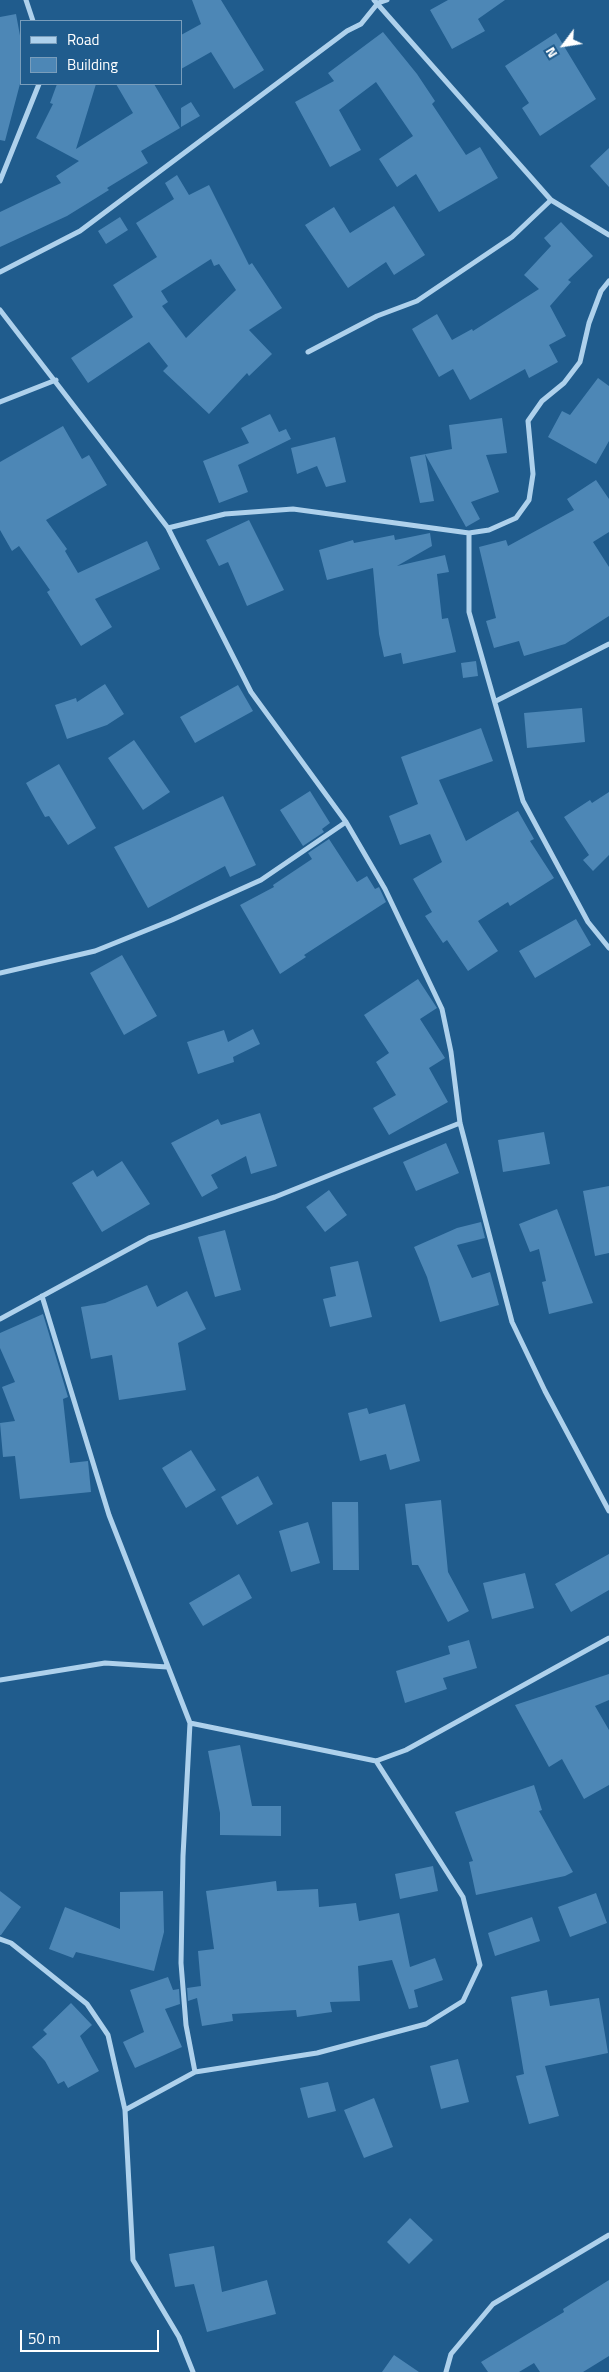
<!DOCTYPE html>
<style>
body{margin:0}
#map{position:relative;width:609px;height:2372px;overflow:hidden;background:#205c8d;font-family:"Titillium Web",sans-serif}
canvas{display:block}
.legend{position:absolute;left:20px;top:20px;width:162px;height:65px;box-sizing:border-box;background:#205c8d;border:1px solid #799dbb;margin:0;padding:6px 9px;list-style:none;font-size:15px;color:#fff}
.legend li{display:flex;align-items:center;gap:10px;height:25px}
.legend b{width:25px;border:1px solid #799dbb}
.north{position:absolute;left:539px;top:20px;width:50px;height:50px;-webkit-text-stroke:4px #205c8d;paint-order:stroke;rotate:239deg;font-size:14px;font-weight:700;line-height:20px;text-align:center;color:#fff}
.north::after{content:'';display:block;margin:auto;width:18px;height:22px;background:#fff;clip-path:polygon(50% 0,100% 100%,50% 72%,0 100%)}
.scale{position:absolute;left:20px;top:2330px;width:139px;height:22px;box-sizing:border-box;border:2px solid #fff;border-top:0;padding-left:6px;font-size:15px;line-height:18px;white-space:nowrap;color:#fff;-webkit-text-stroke:4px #205c8d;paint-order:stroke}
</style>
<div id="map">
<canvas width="609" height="2372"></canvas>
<ul class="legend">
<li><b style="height:6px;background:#aed1ec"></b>Road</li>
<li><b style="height:14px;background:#4d87b6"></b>Building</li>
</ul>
<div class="north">N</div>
<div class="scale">50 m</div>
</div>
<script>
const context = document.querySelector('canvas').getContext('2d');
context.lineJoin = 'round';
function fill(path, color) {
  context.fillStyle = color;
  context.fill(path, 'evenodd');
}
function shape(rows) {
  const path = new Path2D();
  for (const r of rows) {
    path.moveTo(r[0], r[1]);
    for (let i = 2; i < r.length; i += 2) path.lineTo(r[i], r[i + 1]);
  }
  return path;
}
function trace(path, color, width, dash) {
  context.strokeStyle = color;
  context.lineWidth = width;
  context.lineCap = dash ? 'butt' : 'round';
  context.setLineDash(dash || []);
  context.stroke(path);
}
fill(shape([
 [192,0,221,0,264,70,234,89,211,52,181,69,181,35,201,24],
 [448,0,505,0,478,19,485,31,452,49,430,10],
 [16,14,21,41,21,80,5,141,0,140,0,17],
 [383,32,417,74,435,101,432,104,466,155,480,147,498,178,439,212,416,174,397,187,379,159,413,136,376,82,339,110,361,150,330,167,295,102,334,81,328,73],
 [556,33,596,99,540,136,522,108,529,103,505,66],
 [57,84,96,84,76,149,133,113,116,84,154,84,180,128,141,151,148,163,107,188,109,190,67,216,0,247,0,212,61,183,56,176,79,161,36,138,53,104,50,103],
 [191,102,200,116,181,127,181,108],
 [609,148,609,187,590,166],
 [177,175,189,195,209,185,249,265,252,263,282,308,249,330,272,354,249,376,247,373,209,414,163,371,168,366,149,342,88,383,71,358,133,317,113,285,157,257,136,223,174,199,165,183],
 [211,259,214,266,219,264,236,290,186,338,162,306,168,302,161,291],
 [394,206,425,255,394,275,386,262,348,288,305,225,334,207,350,233],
 [120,217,128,230,106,244,98,231],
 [561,222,593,256,568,280,571,282,550,306,566,336,549,345,558,362,529,378,525,369,470,400,453,369,439,377,412,329,437,314,452,340,472,329,473,331,539,289,524,275,551,246,544,238],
 [598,378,609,386,609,441,596,464,548,437,562,411,570,415],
 [270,414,279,432,286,429,291,439,238,465,248,492,219,503,203,461,249,443,241,428],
 [502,418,507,453,486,455,499,492,471,502,480,519,466,527,425,454,434,501,420,503,410,457,452,449,449,425],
 [63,426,82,459,89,455,107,485,46,520,67,549,65,551,78,573,147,541,160,569,95,599,112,627,81,646,47,592,50,590,19,546,12,551,0,530,0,462],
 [335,437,346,482,326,487,317,466,297,474,291,448],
 [596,480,609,499,609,532,593,542,609,567,609,616,565,644,524,656,519,641,494,648,486,621,496,618,479,547,506,540,508,546,574,510,567,499],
 [249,520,284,590,247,606,228,562,219,566,206,540],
 [430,533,432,546,397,566,445,555,449,572,437,574,442,619,448,618,456,652,403,664,401,653,384,657,379,634,373,568,327,580,319,550,353,540,354,543,394,535,395,540],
 [476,661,478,676,463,678,461,663],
 [105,684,124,714,107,725,67,739,55,705,76,698,77,702],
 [238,685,253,711,195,743,180,717],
 [582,708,585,742,527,748,524,713],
 [481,728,493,761,439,780,466,841,518,811,534,839,530,841,554,878,510,906,508,902,478,921,498,951,468,971,447,940,443,943,425,916,432,912,413,879,442,862,430,834,400,845,389,816,418,804,401,757],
 [134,740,170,792,143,810,108,758],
 [59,764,96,828,68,845,49,816,45,817,26,783],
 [310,791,330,823,322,829,324,832,303,846,280,810],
 [609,792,609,855,593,871,583,860,589,855,564,817,590,800,592,803],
 [223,796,256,865,230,877,225,866,148,908,114,847],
 [329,839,357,882,367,876,375,889,379,887,386,902,304,955,306,957,280,974,240,905,274,887,273,885,312,859,308,853],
 [576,919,591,945,535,978,519,951],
 [122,955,157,1016,124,1035,90,973],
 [418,979,437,1008,420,1019,445,1058,429,1068,448,1102,389,1135,373,1108,396,1095,376,1062,389,1053,364,1015],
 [253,1029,260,1044,233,1057,234,1062,198,1074,187,1042,224,1030,228,1042],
 [260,1113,277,1166,251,1174,246,1156,211,1175,218,1188,202,1197,171,1143,218,1119,221,1125],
 [544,1132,550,1164,503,1172,498,1140],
 [446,1143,459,1173,416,1191,403,1162],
 [122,1161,150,1204,102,1232,72,1183,93,1170,97,1177],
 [609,1186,609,1253,595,1256,583,1191],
 [329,1190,347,1215,325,1232,306,1207],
 [557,1209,593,1303,549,1314,542,1282,546,1281,539,1249,530,1252,519,1224],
 [481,1222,485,1238,457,1245,472,1278,490,1272,499,1305,440,1322,427,1277,414,1247,457,1228],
 [225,1230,241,1290,215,1297,198,1237],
 [358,1261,372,1317,330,1327,323,1299,336,1296,330,1267],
 [147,1285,157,1307,187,1291,206,1329,178,1343,186,1390,119,1400,112,1355,91,1359,81,1307,105,1303],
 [43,1314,68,1397,63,1399,70,1463,88,1461,91,1492,20,1499,15,1456,3,1457,0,1423,15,1421,2,1387,15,1382,0,1348,0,1333],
 [405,1404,420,1461,390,1470,386,1454,360,1461,348,1413,367,1408,369,1414],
 [191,1450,216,1490,186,1508,162,1468],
 [258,1476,273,1504,237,1525,221,1497],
 [441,1500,448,1572,469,1611,448,1622,418,1565,412,1565,405,1504],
 [332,1502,358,1502,359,1570,333,1570],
 [308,1522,320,1563,291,1572,279,1531],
 [609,1554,609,1590,571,1612,555,1584],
 [525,1573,534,1608,492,1619,483,1583],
 [239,1574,252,1598,203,1626,189,1603],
 [469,1640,477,1668,443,1678,447,1689,405,1703,396,1671,450,1654,448,1646],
 [609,1674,609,1700,595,1706,609,1730,609,1785,584,1799,562,1759,549,1767,515,1705],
 [240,1745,252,1806,281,1806,281,1836,220,1835,220,1813,208,1751],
 [534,1785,542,1810,539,1811,573,1872,565,1876,476,1895,469,1862,473,1861,455,1812],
 [433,1866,438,1891,400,1899,395,1874],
 [276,1881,277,1891,318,1889,319,1907,356,1903,359,1921,399,1913,410,1967,435,1958,443,1980,414,1990,418,2007,409,2009,392,1960,358,1966,360,2001,330,2002,332,2012,297,2017,296,2010,232,2014,233,2021,202,2026,197,1998,188,2001,187,1988,201,1986,198,1951,214,1949,206,1891],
 [0,1891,21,1907,1,1935,0,1935],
 [163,1891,164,1932,154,1971,76,1952,73,1958,49,1949,65,1907,120,1929,120,1892],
 [596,1893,607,1923,570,1937,558,1907],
 [532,1917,540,1941,495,1956,488,1933],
 [168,1977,173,1990,179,1989,180,2004,165,2009,182,2047,135,2068,123,2042,144,2032,130,1990],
 [547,1990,550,2006,599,1998,608,2053,545,2066,559,2116,529,2124,516,2076,524,2074,511,1997],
 [71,2003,92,2025,80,2036,99,2071,68,2088,64,2081,58,2084,45,2061,32,2047,47,2034,43,2030],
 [458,2059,469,2102,441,2109,430,2066],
 [328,2082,336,2111,308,2118,300,2088],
 [374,2098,393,2147,364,2158,344,2110],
 [410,2218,433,2240,409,2264,387,2242],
 [214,2246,222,2292,267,2280,276,2314,207,2332,194,2284,175,2287,169,2254],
 [609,2280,609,2356,583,2372,540,2372,534,2363,519,2372,488,2372,481,2362,564,2312,563,2309],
 [394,2355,419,2372,382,2372]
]), '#4d87b6');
trace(shape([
 [26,0,33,21],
 [374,0,551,200,609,235],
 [0,181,39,84],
 [0,272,80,231,347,31,361,24,378,3,387,0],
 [0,310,168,528,251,692,346,822,385,889,442,1009,451,1052,460,1123,512,1322,545,1391,609,1511],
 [308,352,377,316,417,301,512,237,551,200],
 [0,402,56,380],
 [168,528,225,514,293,509,469,533,489,530,516,518,529,500,533,474,528,421,542,401,564,383,580,362,589,323,601,291,609,281],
 [469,533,469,612,523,801,588,922,609,948],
 [496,701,609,644],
 [0,973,95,951,172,920,261,880,346,822],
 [42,1296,109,1515,190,1723,183,1856,181,1963,186,2025,195,2072],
 [0,1319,149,1238,275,1197,460,1123],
 [0,1680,105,1663,167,1667],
 [190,1723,376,1761,406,1750,609,1638],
 [0,1939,11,1943,87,2004,108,2035,125,2110,133,2260,179,2337,193,2372],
 [125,2110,195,2072,317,2053,426,2024,463,2001,480,1965,463,1897,376,1761],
 [446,2372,451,2354,493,2304,609,2235]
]), '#aed1ec', 5);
</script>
